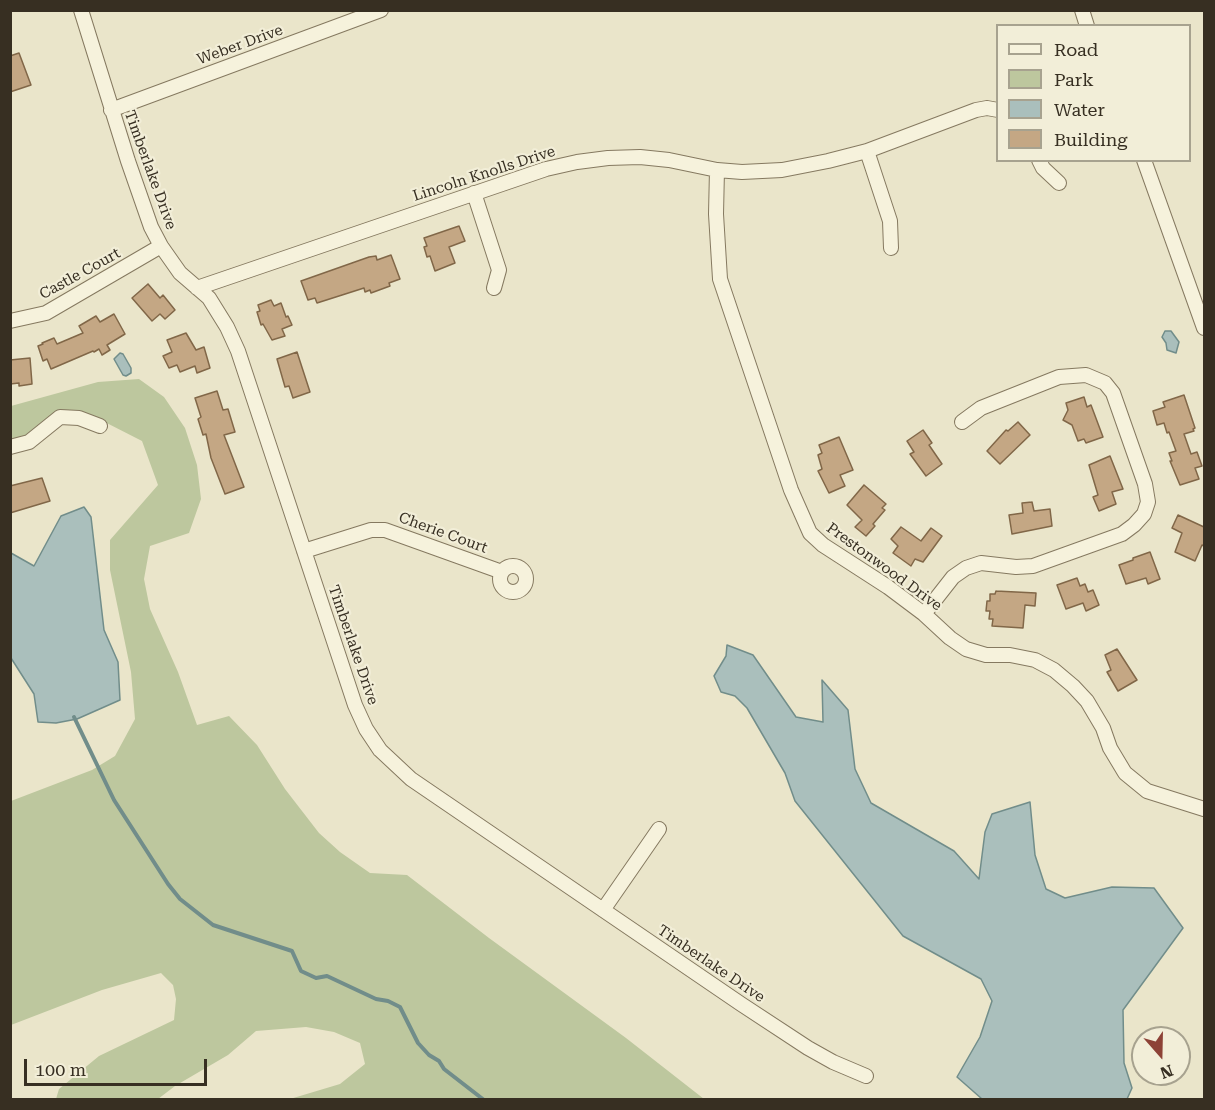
<!DOCTYPE html>
<style>
body{margin:0}
#map{position:relative;width:1215px;height:1110px;overflow:hidden;background:#eae5ca;font-family:"Roboto Serif",serif}
canvas{display:block}
.frame{position:absolute;inset:0;border:12px solid #372f22;pointer-events:none}
.legend{position:absolute;left:996px;top:24px;width:195px;height:138px;box-sizing:border-box;background:#f2eed8;border:2px solid #a7a28f;margin:0;padding:8px 10px;list-style:none;font-size:18px;color:#372f22}
.legend li{display:flex;align-items:center;gap:12px;height:30px}
.legend b{width:30px;border:2px solid #a7a28f}
.north{position:absolute;left:1131px;top:1026px;width:60px;height:60px;box-sizing:border-box;background:#f2eed8;border:2px solid #a7a28f;border-radius:50%;rotate:160deg;font-size:16px;font-weight:700;line-height:24px;text-align:center;color:#372f22}
.north::after{content:'';display:block;margin:auto;width:21px;height:27px;background:#8d4236;clip-path:polygon(50% 0,100% 100%,50% 72%,0 100%)}
.scale{position:absolute;left:24px;top:1059px;width:183px;height:27px;box-sizing:border-box;border:3px solid #372f22;border-top:0;padding-left:8px;font-size:18px;line-height:21px;white-space:nowrap;color:#372f22;-webkit-text-stroke:4px #f2eed8;paint-order:stroke}
</style>
<div id="map">
<canvas width="1215" height="1110"></canvas>
<div class="frame"></div>
<ul class="legend">
<li><b style="height:8px;background:#f6f2dc"></b>Road</li>
<li><b style="height:16px;background:#bdc79e"></b>Park</li>
<li><b style="height:16px;background:#aabfbc"></b>Water</li>
<li><b style="height:16px;background:#c4a784"></b>Building</li>
</ul>
<div class="north">N</div>
<div class="scale">100 m</div>
</div>
<script>
const context = document.querySelector('canvas').getContext('2d');
context.lineJoin = 'round';
function fill(path, color) {
  context.fillStyle = color;
  context.fill(path, 'evenodd');
}
function shape(rows) {
  const path = new Path2D();
  for (const r of rows) {
    if (r.length === 3) {
      path.moveTo(r[0] + r[2], r[1]);
      path.arc(r[0], r[1], r[2], 0, 2 * Math.PI);
      continue;
    }
    path.moveTo(r[0], r[1]);
    for (let i = 2; i < r.length; i += 2) path.lineTo(r[i], r[i + 1]);
  }
  return path;
}
function trace(path, color, width, dash) {
  context.strokeStyle = color;
  context.lineWidth = width;
  context.lineCap = dash ? 'butt' : 'round';
  context.setLineDash(dash || []);
  context.stroke(path);
}
function drawText(font, color, halo, rows, align = 'center') {
  context.font = font + ' "Roboto Serif",serif';
  context.lineWidth = 4.5;
  context.setLineDash([]);
  context.textBaseline = 'middle';
  context.strokeStyle = halo;
  context.fillStyle = color;
  for (const [text, x, y, turn = 0] of rows) {
    context.save();
    context.translate(x, y);
    context.rotate((+turn || 0) * Math.PI / 180);
    context.textAlign = isNaN(turn) ? turn : align;
    if (halo) context.strokeText(text, 0, 0);
    context.fillText(text, 0, 0);
    context.restore();
  }
}
fill(shape([
 [139,379,164,397,185,428,197,465,201,499,189,533,150,546,144,579,150,609,178,672,197,725,229,716,257,745,285,789,319,833,340,852,370,873,407,875,489,938,626,1038,704,1099,290,1099,340,1084,365,1064,360,1043,334,1032,306,1027,256,1031,228,1055,175,1086,158,1099,56,1099,59,1089,99,1056,174,1020,176,999,173,985,161,973,102,990,11,1025,11,801,92,770,115,756,135,719,131,672,110,570,110,540,158,485,142,441,91,415,77,412,32,431,15,442,11,442,11,406,98,382]
]), '#bdc79e');
const water = shape([
 [1165,331,1171,331,1179,342,1176,353,1167,350,1166,343,1162,337,1165,331],
 [120,353,123,354,131,368,131,373,126,376,123,375,114,359,120,353],
 [84,507,91,517,104,630,118,662,120,700,77,719,56,723,38,722,34,694,11,658,11,553,34,566,61,516,84,507],
 [727,645,753,655,796,717,823,722,822,680,848,710,855,769,871,803,954,851,979,879,985,832,992,814,1030,802,1035,855,1046,889,1065,898,1112,887,1154,888,1183,928,1123,1010,1124,1063,1132,1088,1127,1099,982,1099,957,1077,980,1037,992,1001,981,979,903,936,795,801,785,773,747,708,735,696,721,692,714,676,726,656,727,645]
]);
fill(water, '#aabfbc');
trace(water, '#718d8a', 1.5);
trace(shape([
 [74,717,114,800,168,884,180,899,213,925,292,951,301,971,316,978,327,976,376,999,388,1001,400,1007,418,1043,429,1055,439,1061,444,1069,484,1100]
]), '#718d8a', 4);
const building = shape([
 [19,53,31,85,10,92,10,56,19,53],
 [459,226,465,241,449,247,455,263,435,271,430,256,427,257,424,247,427,246,424,238,459,226],
 [391,255,400,279,389,283,390,286,371,293,370,290,365,292,364,288,317,303,315,298,308,300,301,281,369,257,376,256,377,260,391,255],
 [148,284,160,298,163,295,175,310,165,319,160,314,152,321,132,298,148,284],
 [271,300,274,306,281,303,286,317,288,316,292,325,282,329,285,336,272,340,263,324,261,325,257,312,260,311,258,305,271,300],
 [114,314,125,334,107,345,110,350,102,355,99,349,94,352,93,351,51,369,47,359,43,361,38,346,43,344,42,343,54,338,57,344,83,333,79,326,96,316,100,322,114,314],
 [186,333,196,350,204,347,210,368,197,373,195,366,180,372,177,365,169,368,163,356,172,352,167,340,186,333],
 [297,352,310,392,293,398,289,386,285,387,277,359,297,352],
 [30,358,32,384,19,386,19,383,10,384,10,360,30,358],
 [217,391,223,410,228,409,235,432,224,435,244,487,225,494,211,458,206,434,203,435,198,419,201,417,195,398,217,391],
 [1184,395,1195,428,1193,429,1194,431,1184,434,1191,454,1197,452,1202,466,1195,468,1199,479,1180,485,1170,461,1172,461,1169,453,1176,451,1169,432,1167,433,1164,423,1157,425,1153,411,1165,407,1163,402,1184,395],
 [1084,397,1087,407,1091,405,1103,437,1086,443,1084,439,1078,441,1072,425,1063,420,1068,410,1066,403,1084,397],
 [1018,422,1030,435,1000,464,987,451,1006,430,1008,431,1018,422],
 [923,430,932,443,929,445,942,464,926,476,910,454,914,452,907,441,923,430],
 [839,437,853,470,840,475,845,486,829,493,818,471,822,469,818,455,822,453,819,445,839,437],
 [1110,456,1123,489,1112,492,1116,504,1099,511,1093,497,1098,495,1089,465,1110,456],
 [42,478,50,501,10,513,10,486,42,478],
 [864,485,886,504,882,508,885,510,873,524,875,526,866,536,855,527,862,520,847,505,864,485],
 [1032,502,1034,511,1050,509,1052,526,1012,534,1009,515,1023,513,1022,503,1032,502],
 [1178,515,1204,527,1204,546,1202,545,1195,561,1175,552,1182,533,1172,528,1178,515],
 [901,527,921,541,931,528,942,536,923,562,915,559,911,566,893,553,898,546,891,539,901,527],
 [1150,552,1160,579,1148,584,1146,578,1126,584,1119,565,1133,560,1133,558,1150,552],
 [1077,578,1080,586,1085,584,1088,592,1093,590,1099,605,1086,611,1083,603,1066,609,1057,585,1077,578],
 [996,591,1036,593,1035,606,1025,605,1023,628,992,626,993,619,989,619,990,611,986,611,987,601,990,601,990,594,995,594,996,591],
 [1117,649,1137,680,1118,691,1107,672,1111,670,1105,655,1117,649]
]);
fill(building, '#c4a784');
trace(building, '#816748', 1.5);
const minor = shape([
 [81,10,128,161,151,227,161,246,180,273,209,298,227,327,238,351,355,705,366,729,380,750,411,779,741,1004,808,1048,833,1062,866,1076],
 [1082,10,1087,26],
 [111,110,381,10],
 [867,151,890,221,891,248],
 [1039,160,1043,168,1059,183],
 [1144,160,1204,328],
 [717,170,716,214,720,279,791,490,810,533,823,545,888,587,924,614,950,638,966,649,986,655,1010,655,1035,660,1054,670,1073,686,1087,701,1103,728,1110,748,1125,773,1147,791,1204,809],
 [474,193,499,270,494,288],
 [197,288,546,169,577,162,608,158,640,157,669,160,717,170,742,172,782,170,828,161,867,151,976,110,987,108,998,110],
 [10,321,46,313,161,246],
 [10,447,29,442,60,417,79,418,100,426],
 [304,551,371,530,385,530,502,572],
 [513,579,13],
 [924,614,953,577,966,568,981,563,1016,567,1033,566,1122,534,1134,525,1144,514,1148,502,1145,484,1113,393,1105,383,1086,375,1059,377,981,408,962,422],
 [603,910,659,829]
]);
trace(minor, '#857960', 16);
trace(minor, '#f6f2dc', 14);
drawText('15px', '#372f22', '#f2eed8', [
 ["Weber Drive",240,45,-20],
 ["Timberlake Drive",150,170,70],
 ["Lincoln Knolls Drive",484,174,-18],
 ["Castle Court",80,274,-29],
 ["Cherie Court",443,533,20],
 ["Prestonwood Drive",884,567,36],
 ["Timberlake Drive",353,645,71],
 ["Timberlake Drive",711,964,34]
]);
</script>
